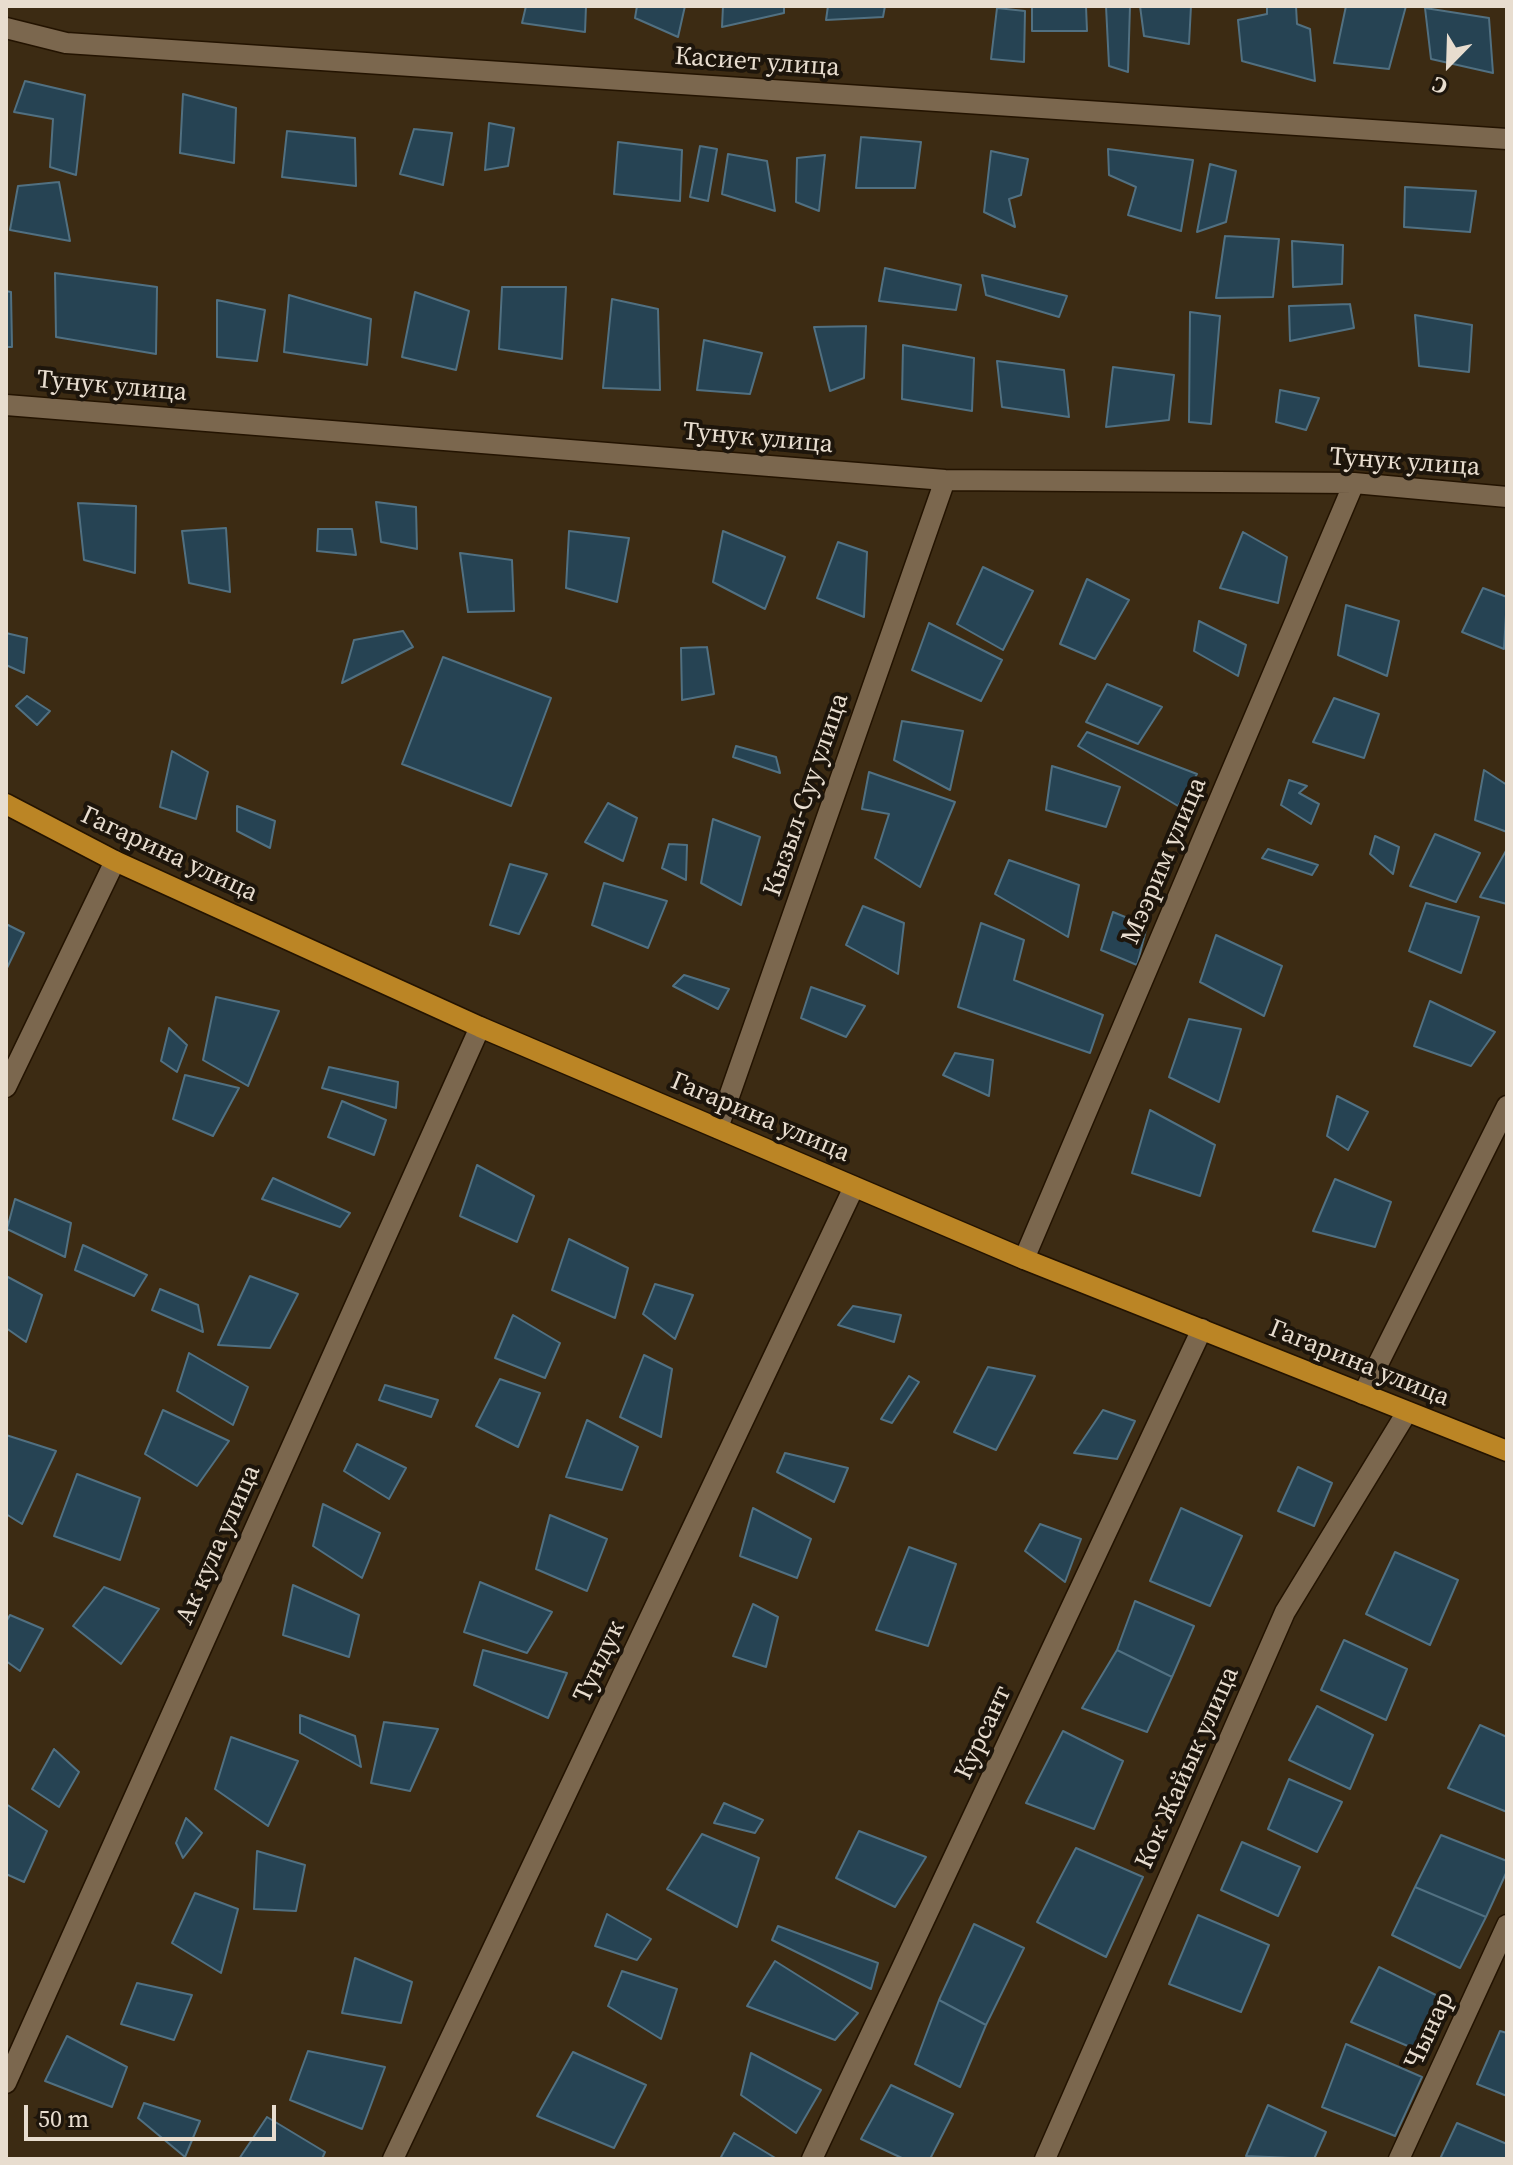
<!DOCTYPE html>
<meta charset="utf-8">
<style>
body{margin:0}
#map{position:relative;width:1513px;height:2165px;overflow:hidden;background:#3c2b13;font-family:"Source Serif 4",serif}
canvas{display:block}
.frame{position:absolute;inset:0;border:8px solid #e8ddcf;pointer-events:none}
.north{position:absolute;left:1409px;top:24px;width:80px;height:80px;-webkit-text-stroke:6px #1d150b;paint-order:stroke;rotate:203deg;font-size:22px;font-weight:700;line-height:32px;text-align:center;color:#e8ddcf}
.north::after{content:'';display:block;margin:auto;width:28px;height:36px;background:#e8ddcf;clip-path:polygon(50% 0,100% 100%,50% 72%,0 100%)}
.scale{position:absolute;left:24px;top:2105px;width:252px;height:36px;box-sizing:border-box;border:4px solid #e8ddcf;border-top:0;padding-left:10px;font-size:24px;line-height:28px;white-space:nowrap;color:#e8ddcf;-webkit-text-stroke:6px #1d150b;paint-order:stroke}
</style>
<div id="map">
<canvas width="1513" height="2165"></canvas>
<div class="frame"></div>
<div class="north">С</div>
<div class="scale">50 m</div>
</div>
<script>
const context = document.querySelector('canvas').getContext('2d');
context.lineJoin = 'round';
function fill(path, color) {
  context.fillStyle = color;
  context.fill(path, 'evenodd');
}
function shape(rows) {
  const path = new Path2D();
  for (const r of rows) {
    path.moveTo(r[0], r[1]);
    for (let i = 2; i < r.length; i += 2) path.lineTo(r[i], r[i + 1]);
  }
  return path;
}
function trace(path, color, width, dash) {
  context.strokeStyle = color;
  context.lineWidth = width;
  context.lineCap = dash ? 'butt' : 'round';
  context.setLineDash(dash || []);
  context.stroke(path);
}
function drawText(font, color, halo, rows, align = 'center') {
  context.font = font + ' "Source Serif 4",serif';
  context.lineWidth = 8;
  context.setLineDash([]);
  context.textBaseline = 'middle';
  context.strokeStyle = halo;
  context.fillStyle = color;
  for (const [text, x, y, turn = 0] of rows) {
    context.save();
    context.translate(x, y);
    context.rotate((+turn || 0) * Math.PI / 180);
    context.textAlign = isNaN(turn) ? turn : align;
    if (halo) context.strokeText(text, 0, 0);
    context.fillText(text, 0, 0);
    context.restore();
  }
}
const building = shape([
 [526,6,586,6,585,32,522,23,526,6],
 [637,6,685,6,678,37,635,18,637,6],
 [723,6,784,6,784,13,722,27,723,6],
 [828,6,885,6,883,17,826,20,828,6],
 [1032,6,1086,6,1087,31,1032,31,1032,6],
 [1106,6,1130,6,1128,72,1109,66,1106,6],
 [1140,6,1191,6,1189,44,1144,36,1140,6],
 [1267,6,1296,6,1297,24,1310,29,1315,81,1242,61,1238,20,1267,14,1267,6],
 [1346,6,1406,6,1389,69,1334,63,1346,6],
 [997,8,1025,11,1024,62,991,59,997,8],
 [1425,8,1489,18,1493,73,1431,59,1425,8],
 [25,81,85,95,76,175,50,167,53,119,14,112,25,81],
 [183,94,236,108,234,163,180,153,183,94],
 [489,123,514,128,508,166,485,170,489,123],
 [414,129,452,133,443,185,400,174,414,129],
 [287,131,355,138,356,186,282,177,287,131],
 [861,137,921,142,915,188,856,188,861,137],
 [618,142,682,150,680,201,614,194,618,142],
 [700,146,717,149,708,201,690,197,700,146],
 [1108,149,1193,160,1181,231,1128,215,1136,187,1109,175,1108,149],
 [991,151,1028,159,1021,195,1009,199,1015,227,984,212,991,151],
 [728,154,767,161,775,211,722,194,728,154],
 [825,155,819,211,796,202,797,158,825,155],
 [1210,164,1236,171,1226,222,1197,232,1210,164],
 [59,182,70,241,10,230,18,186,59,182],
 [1405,187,1476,191,1470,232,1404,227,1405,187],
 [1225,236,1279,239,1273,297,1216,298,1225,236],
 [1292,241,1343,245,1342,284,1293,287,1292,241],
 [885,268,961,285,956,310,879,301,885,268],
 [55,273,157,287,156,354,56,337,55,273],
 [982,275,1067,296,1059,317,986,295,982,275],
 [502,287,566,287,562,359,499,349,502,287],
 [6,291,11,292,12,347,6,347,6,291],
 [415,292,469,311,456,370,402,357,415,292],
 [289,295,371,319,367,365,284,352,289,295],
 [612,299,658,309,660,390,603,388,612,299],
 [217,300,265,310,257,361,217,357,217,300],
 [1350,304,1354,328,1290,341,1289,306,1350,304],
 [1190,312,1220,316,1211,424,1189,422,1190,312],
 [1415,315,1472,325,1469,372,1419,366,1415,315],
 [866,326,864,378,830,391,814,327,866,326],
 [704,340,762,353,750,394,697,390,704,340],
 [903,345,974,358,972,411,902,399,903,345],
 [997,361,1064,370,1069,417,1002,407,997,361],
 [1113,367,1174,375,1169,420,1106,427,1113,367],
 [1280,390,1319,398,1306,430,1276,422,1280,390],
 [376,502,416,507,417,549,381,542,376,502],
 [78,503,136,506,135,573,84,560,78,503],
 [226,528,230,592,189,583,182,531,226,528],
 [318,529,352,529,356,555,317,551,318,529],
 [569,531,629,538,617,602,566,588,569,531],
 [723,531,785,557,765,609,713,582,723,531],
 [1243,532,1287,557,1278,603,1220,588,1243,532],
 [838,542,867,552,864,617,817,598,838,542],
 [460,553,512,560,514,611,468,612,460,553],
 [983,567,1033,591,1003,650,957,624,983,567],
 [1087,579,1129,600,1095,659,1060,644,1087,579],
 [1483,588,1507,597,1504,649,1462,632,1483,588],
 [1346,605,1399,621,1387,676,1338,655,1346,605],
 [1199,621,1246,645,1238,676,1194,651,1199,621],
 [929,623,1002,660,981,701,912,670,929,623],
 [403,631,413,647,342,683,354,640,403,631],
 [6,633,27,638,24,673,6,665,6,633],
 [707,647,714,694,682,700,681,648,707,647],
 [443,657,551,698,511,806,402,764,443,657],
 [1107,684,1162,707,1138,744,1086,722,1107,684],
 [27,696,50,711,37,725,16,706,27,696],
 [1334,698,1379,714,1364,758,1313,742,1334,698],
 [902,721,963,731,950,790,894,760,902,721],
 [1087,732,1095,735,1197,774,1178,806,1078,746,1087,732],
 [736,746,776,757,780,773,733,757,736,746],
 [172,751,208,772,196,819,160,807,172,751],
 [1052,766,1120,787,1106,827,1046,810,1052,766],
 [1484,770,1507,785,1507,832,1475,820,1484,770],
 [869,772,955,802,920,887,875,858,889,814,862,809,869,772],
 [1289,780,1307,786,1299,793,1319,804,1311,824,1281,805,1289,780],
 [608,803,637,818,623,861,585,842,608,803],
 [237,806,275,821,270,848,237,831,237,806],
 [713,819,760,837,741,905,701,883,713,819],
 [1435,834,1480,853,1456,902,1410,886,1435,834],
 [1375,836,1399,847,1393,874,1370,854,1375,836],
 [669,844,687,845,686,880,662,868,669,844],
 [1268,849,1318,865,1312,875,1262,858,1268,849],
 [1507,849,1507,904,1480,897,1507,849],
 [1009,860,1079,885,1068,937,995,894,1009,860],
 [510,864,547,874,519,934,490,925,510,864],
 [604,883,667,901,648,948,592,925,604,883],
 [1426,903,1479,917,1461,973,1409,951,1426,903],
 [863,906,904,923,898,974,846,945,863,906],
 [1113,912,1147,926,1137,965,1101,950,1113,912],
 [981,923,1024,940,1014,980,1103,1015,1090,1053,958,1007,981,923],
 [6,924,24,933,6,970,6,924],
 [1216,935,1282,966,1264,1016,1200,982,1216,935],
 [684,975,729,989,718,1009,673,986,684,975],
 [811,987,865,1006,846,1037,801,1018,811,987],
 [216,997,279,1011,248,1086,203,1060,216,997],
 [1430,1001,1495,1032,1471,1066,1414,1046,1430,1001],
 [1189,1019,1241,1029,1219,1102,1169,1077,1189,1019],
 [169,1028,187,1045,177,1072,161,1061,169,1028],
 [955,1053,993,1060,989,1096,943,1075,955,1053],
 [329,1067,398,1082,396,1108,322,1088,329,1067],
 [185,1075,239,1088,213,1136,173,1119,185,1075],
 [1337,1096,1368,1112,1348,1150,1327,1136,1337,1096],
 [342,1101,386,1120,374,1155,328,1137,342,1101],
 [1150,1110,1215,1145,1200,1196,1132,1173,1150,1110],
 [477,1165,534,1196,517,1242,460,1216,477,1165],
 [273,1178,350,1213,340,1227,262,1199,273,1178],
 [1335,1179,1391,1202,1375,1247,1313,1231,1335,1179],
 [15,1199,71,1223,65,1257,7,1229,15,1199],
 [569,1239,628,1268,615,1318,552,1290,569,1239],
 [83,1245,147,1275,134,1296,75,1270,83,1245],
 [6,1276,42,1295,26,1342,6,1328,6,1276],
 [250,1276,298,1294,270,1348,218,1345,250,1276],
 [655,1284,693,1295,675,1339,643,1314,655,1284],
 [160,1289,198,1305,203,1332,152,1310,160,1289],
 [853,1306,901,1315,894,1342,838,1325,853,1306],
 [513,1315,560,1343,545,1378,495,1358,513,1315],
 [189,1353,248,1387,233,1425,177,1391,189,1353],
 [644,1355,672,1369,661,1437,620,1417,644,1355],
 [988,1367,1035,1376,996,1450,954,1432,988,1367],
 [909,1376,919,1382,892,1423,881,1419,909,1376],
 [500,1379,540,1393,518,1447,476,1426,500,1379],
 [385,1385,438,1400,431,1417,379,1400,385,1385],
 [163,1410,229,1441,197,1486,145,1454,163,1410],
 [1103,1410,1135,1421,1117,1459,1074,1453,1103,1410],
 [587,1420,638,1447,622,1490,566,1477,587,1420],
 [6,1435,56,1451,22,1524,6,1514,6,1435],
 [357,1444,406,1468,389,1499,344,1471,357,1444],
 [785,1453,848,1468,834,1502,777,1472,785,1453],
 [1298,1467,1332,1483,1314,1526,1278,1511,1298,1467],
 [77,1474,140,1498,120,1560,54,1536,77,1474],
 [323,1504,380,1533,362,1578,313,1546,323,1504],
 [753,1508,811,1539,797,1578,740,1556,753,1508],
 [1181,1508,1242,1536,1210,1606,1150,1581,1181,1508],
 [550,1515,607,1539,587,1591,536,1569,550,1515],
 [1040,1524,1081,1539,1065,1582,1025,1551,1040,1524],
 [909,1547,956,1564,928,1646,876,1630,909,1547],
 [1395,1552,1458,1580,1430,1645,1366,1614,1395,1552],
 [480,1582,552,1612,527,1653,464,1632,480,1582],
 [293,1585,359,1615,349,1657,283,1635,293,1585],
 [104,1587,159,1609,121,1664,73,1626,104,1587],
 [1135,1601,1194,1626,1172,1677,1117,1650,1135,1601],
 [753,1604,778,1617,766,1667,733,1656,753,1604],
 [10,1615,43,1629,20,1671,6,1661,6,1622,10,1615],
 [1344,1640,1407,1669,1386,1720,1321,1690,1344,1640],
 [483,1650,567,1673,548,1718,474,1685,483,1650],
 [1117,1650,1172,1677,1147,1732,1082,1708,1117,1650],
 [1317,1706,1373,1735,1350,1789,1289,1760,1317,1706],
 [300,1715,355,1736,361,1767,300,1733,300,1715],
 [384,1722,438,1729,410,1791,371,1783,384,1722],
 [1480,1725,1507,1737,1507,1812,1448,1788,1480,1725],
 [1063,1731,1123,1761,1094,1829,1026,1803,1063,1731],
 [231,1737,298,1761,268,1826,215,1789,231,1737],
 [54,1749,79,1772,59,1807,32,1789,54,1749],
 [1289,1779,1342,1802,1317,1852,1268,1829,1289,1779],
 [724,1803,763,1820,755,1833,714,1823,724,1803],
 [6,1804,47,1831,24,1882,6,1874,6,1804],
 [186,1818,202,1833,183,1858,176,1843,186,1818],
 [859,1831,926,1857,895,1907,836,1878,859,1831],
 [702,1834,759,1858,737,1927,667,1889,702,1834],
 [1441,1835,1507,1861,1507,1871,1486,1917,1415,1887,1441,1835],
 [1242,1842,1300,1867,1278,1916,1221,1890,1242,1842],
 [1076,1848,1143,1877,1106,1957,1037,1922,1076,1848],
 [257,1851,305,1865,296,1911,254,1909,257,1851],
 [1415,1887,1486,1917,1460,1968,1392,1935,1415,1887],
 [195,1893,238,1909,221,1973,172,1943,195,1893],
 [607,1914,651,1939,637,1960,595,1946,607,1914],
 [1198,1915,1269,1945,1241,2012,1169,1984,1198,1915],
 [974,1924,1024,1948,986,2025,939,2000,974,1924],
 [778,1926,878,1963,871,1989,772,1940,778,1926],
 [355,1958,412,1982,401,2023,342,2013,355,1958],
 [775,1961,858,2013,835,2040,747,2006,775,1961],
 [1379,1967,1448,2001,1429,2055,1351,2022,1379,1967],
 [622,1971,677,1989,661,2039,608,2006,622,1971],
 [137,1983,192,1995,174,2040,121,2024,137,1983],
 [939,2000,986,2025,960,2087,915,2064,939,2000],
 [1500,2031,1507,2033,1507,2096,1477,2084,1500,2031],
 [67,2036,127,2067,112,2107,45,2081,67,2036],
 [1346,2044,1422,2077,1395,2136,1322,2107,1346,2044],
 [308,2051,385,2067,362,2129,290,2100,308,2051],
 [573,2052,646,2085,614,2148,537,2116,573,2052],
 [751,2053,821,2090,796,2133,741,2095,751,2053],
 [891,2085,953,2114,930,2159,904,2159,861,2139,891,2085],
 [144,2103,200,2121,185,2157,138,2118,144,2103],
 [1268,2105,1326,2132,1314,2159,1246,2156,1268,2105],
 [267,2117,325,2152,322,2159,239,2159,267,2117],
 [1457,2123,1507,2144,1507,2159,1440,2159,1457,2123],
 [734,2133,777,2159,720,2159,734,2133]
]);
fill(building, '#264353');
trace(building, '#517081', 2);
const minor = shape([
 [6,28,66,43,1507,139],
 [6,405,945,480,1354,483,1507,497],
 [6,1087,115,861],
 [718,1128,945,480],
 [1024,1259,1354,483],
 [1363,1394,1507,1106],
 [6,2083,480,1027],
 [393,2159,854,1187],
 [812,2159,1202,1329],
 [1045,2159,1285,1612,1407,1412],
 [1399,2159,1507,1925]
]);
const major = shape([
 [6,804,115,861,480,1027,1024,1259,1507,1451]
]);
trace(minor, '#231300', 23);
trace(major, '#231300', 23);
trace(minor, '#7b674e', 20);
trace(major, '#bb8525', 20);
drawText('26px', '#e8ddcf', '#1d150b', [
 ["Касиет улица",757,63,4],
 ["Тунук улица",112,387,5],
 ["Тунук улица",758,439,5],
 ["Тунук улица",1405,463,4],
 ["Кызыл-Суу улица",807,795,-71],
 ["Гагарина улица",169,855,25],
 ["Мээрим улица",1165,861,-67],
 ["Гагарина улица",760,1118,23],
 ["Гагарина улица",1359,1364,22],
 ["Ак кула улица",219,1545,-66],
 ["Тундук",600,1662,-65],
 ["Курсант",984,1733,-65],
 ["Кок Жайык улица",1188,1768,-66],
 ["Чынар",1430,2031,-65]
]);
</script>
